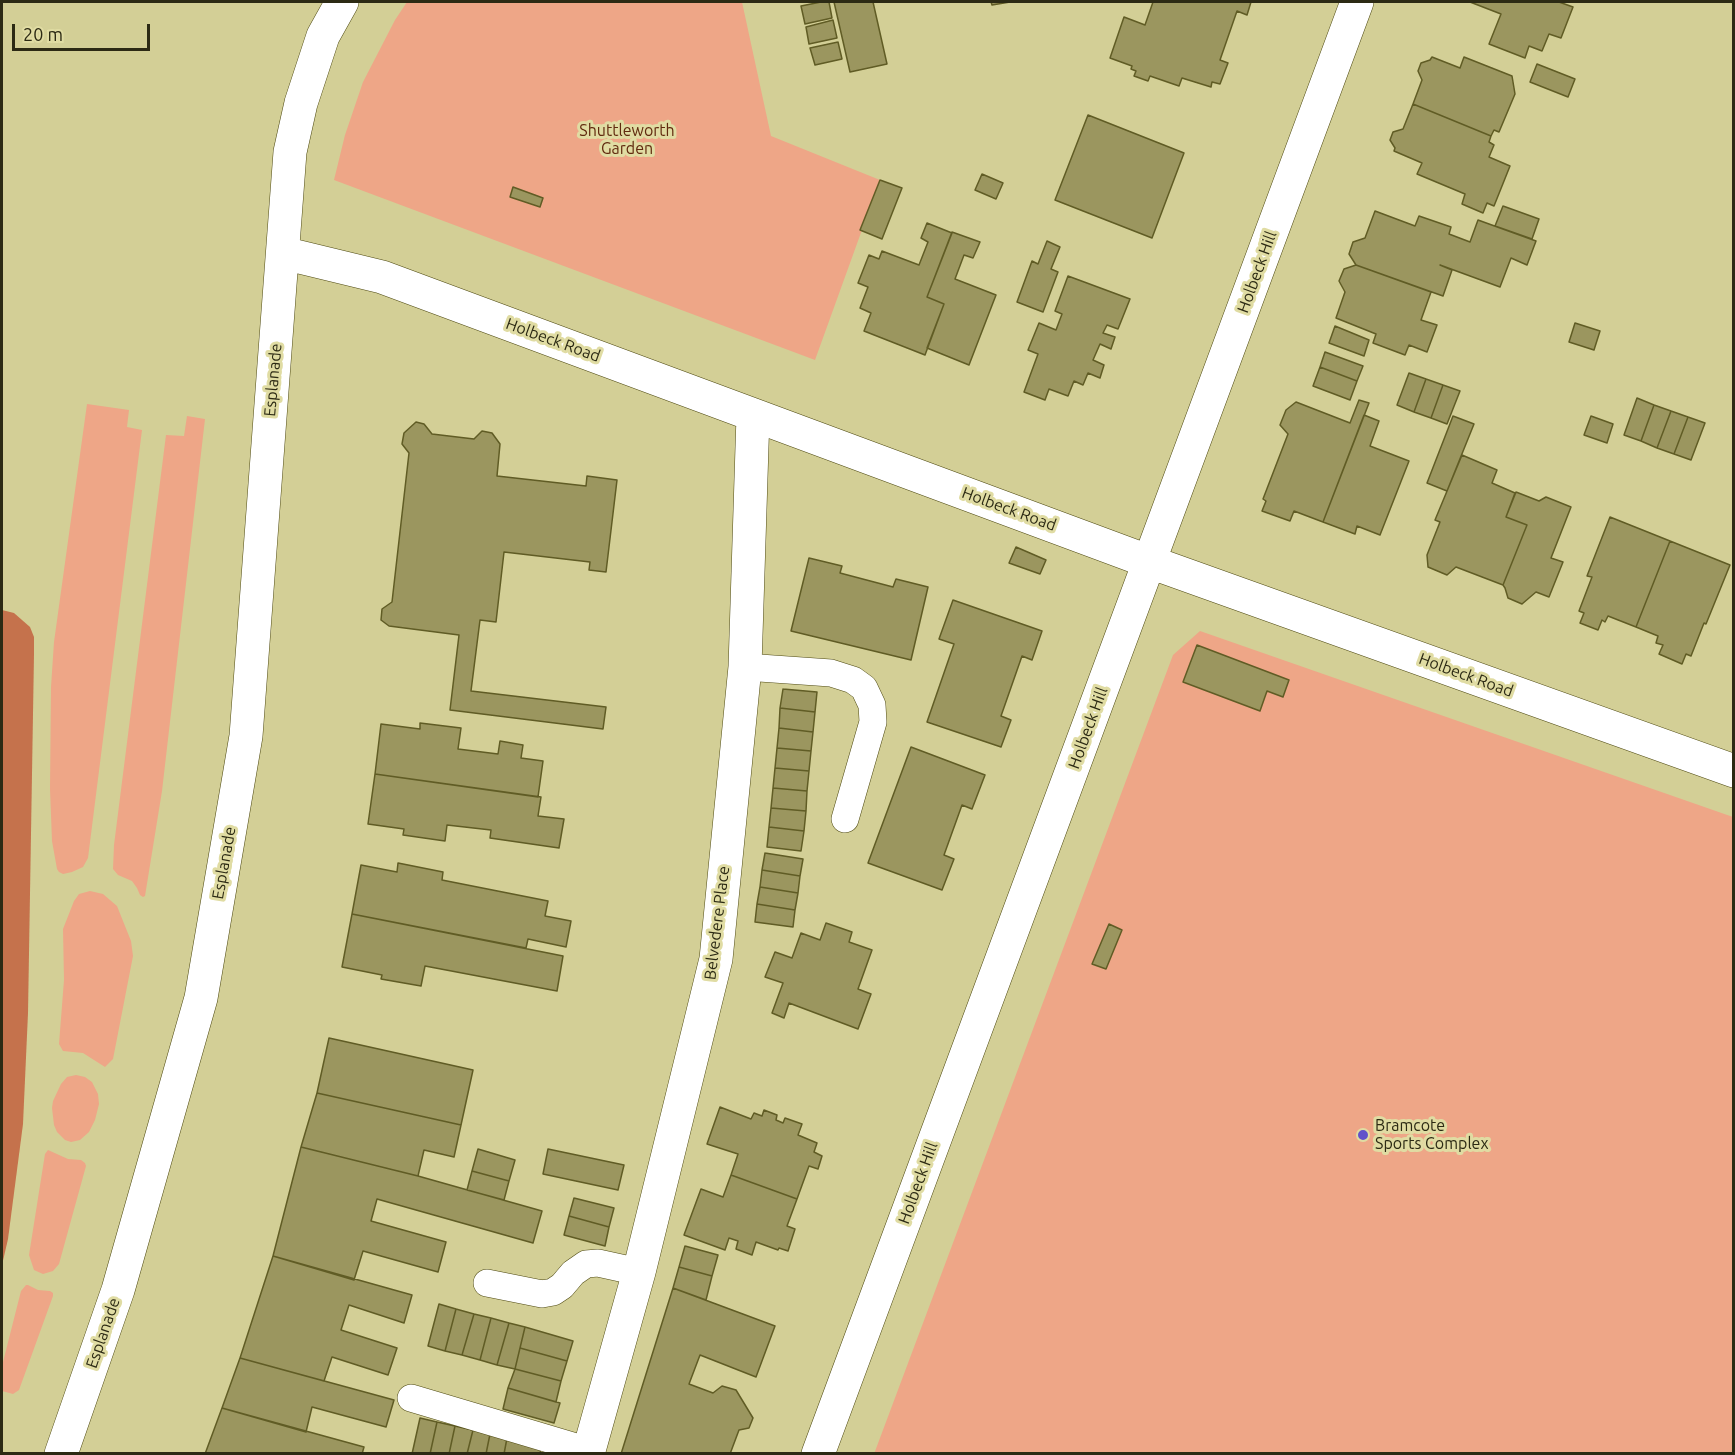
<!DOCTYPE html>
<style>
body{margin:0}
#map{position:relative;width:1735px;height:1455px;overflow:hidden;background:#d3cf96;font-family:Ubuntu,sans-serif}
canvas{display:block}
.frame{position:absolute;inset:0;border:3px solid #2c2a14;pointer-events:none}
.scale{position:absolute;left:12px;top:24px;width:138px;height:27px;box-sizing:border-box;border:3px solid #2c2a14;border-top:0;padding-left:8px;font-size:18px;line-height:21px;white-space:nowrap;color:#2c2a14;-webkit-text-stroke:4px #e0dca3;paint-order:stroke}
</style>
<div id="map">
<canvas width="1735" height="1455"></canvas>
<div class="frame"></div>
<div class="scale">20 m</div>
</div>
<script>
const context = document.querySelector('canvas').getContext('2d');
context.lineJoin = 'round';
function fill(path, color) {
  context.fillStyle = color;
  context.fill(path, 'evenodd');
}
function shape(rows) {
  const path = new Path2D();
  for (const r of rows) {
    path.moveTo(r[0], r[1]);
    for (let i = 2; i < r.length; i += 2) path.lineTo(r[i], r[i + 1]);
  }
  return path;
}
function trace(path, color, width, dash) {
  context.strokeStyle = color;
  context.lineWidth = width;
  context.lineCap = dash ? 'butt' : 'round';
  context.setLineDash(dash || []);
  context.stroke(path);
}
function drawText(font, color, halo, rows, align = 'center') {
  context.font = font + ' Ubuntu,sans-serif';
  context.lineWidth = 6;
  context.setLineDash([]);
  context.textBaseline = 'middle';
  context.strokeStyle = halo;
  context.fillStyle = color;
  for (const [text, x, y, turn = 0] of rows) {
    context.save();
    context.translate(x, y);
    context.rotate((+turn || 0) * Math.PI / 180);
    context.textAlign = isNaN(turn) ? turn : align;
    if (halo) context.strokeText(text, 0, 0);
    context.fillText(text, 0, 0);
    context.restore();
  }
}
fill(shape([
 [407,2,742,2,771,136,880,180,815,360,334,180,345,135,363,82,395,20],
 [87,404,129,410,127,427,142,430,88,858,83,867,72,872,63,874,59,872,57,869,52,841,50,789,51,687,54,642],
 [187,416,205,419,162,791,145,896,143,897,140,895,137,888,132,881,118,875,113,869,114,845,166,435,184,436],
 [1200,631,1733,817,1733,1453,874,1454,1173,655],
 [90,891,103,894,117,906,131,941,133,956,113,1059,105,1067,83,1053,63,1051,59,1044,64,980,63,929,74,901,79,894],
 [76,1075,85,1077,92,1082,98,1094,99,1104,95,1120,89,1132,80,1140,71,1142,65,1140,57,1132,54,1125,52,1108,53,1101,61,1084,67,1077],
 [48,1150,68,1159,81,1160,85,1163,86,1166,59,1264,53,1271,43,1274,34,1270,29,1255,45,1154],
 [26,1285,28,1285,38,1290,50,1291,53,1293,53,1296,19,1390,13,1394,2,1391,2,1366,21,1291]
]), '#eea687');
fill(shape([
 [2,610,14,613,30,627,34,637,34,654,28,1013,23,1124,8,1239,2,1265]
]), '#c5724c');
const building = shape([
 [821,2,829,2,832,18,805,24,801,6,821,2],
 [834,2,873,2,887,64,850,72,834,2],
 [991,2,1010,2,992,5,991,2],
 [1153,2,1251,2,1247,15,1237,11,1220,60,1228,63,1220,84,1212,82,1211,87,1182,78,1179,86,1150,76,1148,81,1134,76,1136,71,1131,69,1132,66,1110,58,1124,17,1145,25,1153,2],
 [1470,2,1559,2,1573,7,1561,38,1549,34,1542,51,1529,46,1525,58,1489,44,1501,14,1470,2],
 [833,20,837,38,809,44,806,27,833,20],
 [838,42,842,59,815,65,810,48,838,42],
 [1432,57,1460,68,1464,57,1512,76,1515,94,1499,132,1494,130,1491,136,1413,104,1422,80,1418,71,1421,63,1430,60,1432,57],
 [1537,64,1575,79,1568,97,1530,82,1537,64],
 [1413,104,1491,136,1489,142,1494,145,1489,157,1510,166,1494,206,1487,203,1483,213,1462,204,1465,194,1417,174,1422,163,1394,151,1395,148,1390,140,1393,132,1403,129,1413,104],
 [1088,115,1184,153,1152,238,1055,200,1088,115],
 [982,174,1003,183,996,199,975,190,982,174],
 [880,180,902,188,882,239,860,230,880,180],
 [513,187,543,198,540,207,510,197,513,187],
 [1503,206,1539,219,1532,239,1495,226,1503,206],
 [1375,211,1415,226,1419,216,1451,227,1449,234,1470,242,1478,220,1536,241,1527,265,1511,258,1500,287,1440,265,1452,270,1443,296,1356,265,1349,254,1353,242,1365,238,1375,211],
 [927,223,952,233,927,297,944,304,925,355,864,331,871,313,860,308,868,287,858,283,869,255,879,259,882,251,919,265,928,242,921,238,927,223],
 [952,232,980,242,973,258,964,255,955,279,996,295,969,365,927,348,944,304,927,297,952,232],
 [1047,241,1060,247,1051,269,1058,272,1043,312,1017,302,1032,261,1038,264,1047,241],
 [1356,265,1431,292,1421,320,1437,325,1427,352,1409,345,1405,355,1373,343,1376,334,1336,318,1345,292,1339,281,1344,269,1356,265],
 [1068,276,1130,299,1118,329,1107,325,1103,333,1115,337,1111,349,1100,344,1093,360,1104,365,1100,378,1088,373,1083,385,1074,381,1068,396,1049,389,1045,400,1024,392,1038,354,1028,350,1039,323,1056,330,1062,314,1055,311,1068,276],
 [1575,323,1600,331,1594,350,1569,342,1575,323],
 [1335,326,1369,340,1364,356,1329,343,1335,326],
 [1325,352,1363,366,1357,381,1320,367,1325,352],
 [1320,367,1357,381,1350,400,1313,386,1320,367],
 [1409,373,1426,379,1414,412,1397,405,1409,373],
 [1426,379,1443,385,1431,418,1414,412,1426,379],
 [1443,385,1460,391,1447,424,1431,418,1443,385],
 [1637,398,1654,405,1641,441,1624,435,1637,398],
 [1359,400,1369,403,1323,522,1294,511,1290,521,1262,511,1266,501,1263,499,1288,434,1280,425,1286,410,1296,402,1350,423,1359,400],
 [1654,405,1671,411,1657,448,1641,441,1654,405],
 [1671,411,1688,417,1674,454,1657,448,1671,411],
 [1364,415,1379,421,1370,446,1409,461,1380,535,1357,526,1355,534,1323,522,1364,415],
 [1453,416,1474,424,1447,491,1427,483,1453,416],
 [1591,416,1613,424,1607,443,1584,435,1591,416],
 [1688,417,1705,423,1691,460,1674,454,1688,417],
 [416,422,424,424,432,434,474,439,482,431,492,433,500,444,497,476,586,486,587,476,617,480,606,572,589,570,590,562,504,552,496,622,480,620,471,691,606,707,603,729,450,710,459,635,389,626,381,620,382,609,392,602,409,453,402,444,404,433,416,422],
 [1462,455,1497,470,1492,483,1515,493,1506,517,1527,525,1503,585,1456,567,1447,575,1428,567,1427,555,1440,522,1435,520,1462,455],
 [1516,492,1539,501,1546,497,1571,507,1551,558,1563,562,1549,597,1536,592,1522,604,1508,598,1505,588,1503,585,1527,525,1506,517,1516,492],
 [1610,517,1670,541,1636,627,1608,616,1605,622,1602,620,1598,630,1580,623,1584,613,1579,611,1592,577,1587,576,1610,517],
 [1670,541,1730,565,1706,624,1704,623,1691,656,1686,654,1682,664,1659,654,1663,645,1656,643,1658,636,1636,627,1670,541],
 [1016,547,1046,560,1040,574,1009,563,1016,547],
 [809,558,842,566,840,573,893,587,896,579,928,587,911,660,791,631,809,558],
 [953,600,1042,631,1032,660,1022,656,1001,716,1011,720,1001,747,927,722,954,644,939,639,953,600],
 [1197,645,1289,680,1283,697,1267,691,1260,711,1183,682,1197,645],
 [783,689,817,692,815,712,780,708,783,689],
 [780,708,815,712,813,732,779,728,780,708],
 [420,723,461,728,458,749,498,754,500,741,523,745,521,758,543,761,538,797,375,774,381,724,420,729,420,723],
 [779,728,813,732,811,751,777,748,779,728],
 [911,747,985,775,972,809,962,805,944,855,954,859,942,890,868,863,911,747],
 [777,748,811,751,809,771,775,768,777,748],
 [775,768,809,771,807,791,773,788,775,768],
 [375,774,541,797,538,816,564,819,559,848,490,838,491,830,447,825,445,841,403,835,404,829,368,824,375,774],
 [773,788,807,791,806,811,771,808,773,788],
 [771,808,806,811,804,831,769,827,771,808],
 [769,827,804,831,801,851,767,847,769,827],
 [765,853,803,859,800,876,762,870,765,853],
 [398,863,443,872,442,880,548,901,545,916,571,921,566,947,528,939,526,948,352,914,361,865,397,872,398,863],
 [762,870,800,876,798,893,760,887,762,870],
 [760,887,798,893,795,910,757,904,760,887],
 [757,904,795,910,793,927,755,922,757,904],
 [352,914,563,956,557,991,425,966,421,986,381,979,382,975,342,967,352,914],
 [826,923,852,932,849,942,872,950,858,989,871,994,858,1029,789,1003,784,1018,772,1013,783,983,765,977,775,952,792,958,801,933,820,940,826,923],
 [1109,924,1122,930,1106,969,1092,964,1109,924],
 [329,1038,473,1070,461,1125,317,1093,329,1038],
 [317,1093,461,1125,454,1157,424,1150,418,1176,301,1147,317,1093],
 [720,1107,751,1119,754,1113,762,1116,764,1110,777,1115,776,1120,783,1123,785,1118,802,1124,798,1135,817,1143,814,1152,822,1156,818,1169,809,1166,797,1199,731,1175,738,1154,707,1144,720,1107],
 [301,1147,418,1176,542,1211,533,1243,377,1199,371,1221,446,1242,438,1272,363,1251,354,1280,273,1256,301,1147],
 [478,1149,515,1160,509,1181,472,1171,478,1149],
 [548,1149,624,1165,618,1190,543,1174,548,1149],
 [472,1171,509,1181,504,1200,467,1190,472,1171],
 [731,1175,797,1199,787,1226,795,1229,788,1251,779,1248,778,1250,756,1242,752,1255,736,1249,738,1241,729,1238,725,1250,684,1235,701,1189,723,1197,731,1175],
 [574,1198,614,1208,609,1227,569,1216,574,1198],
 [569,1216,609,1227,605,1246,564,1235,569,1216],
 [685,1246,718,1255,712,1276,679,1267,685,1246],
 [273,1256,412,1295,404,1323,349,1305,341,1330,397,1348,388,1375,332,1357,324,1381,240,1358,273,1256],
 [679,1267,712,1276,706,1300,673,1288,679,1267],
 [673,1288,775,1326,756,1377,700,1355,689,1384,713,1393,722,1386,736,1390,753,1418,749,1428,739,1430,730,1454,621,1454,673,1288],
 [439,1304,456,1309,445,1351,428,1346,439,1304],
 [456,1309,474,1314,462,1355,445,1351,456,1309],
 [474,1314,491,1318,480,1360,462,1355,474,1314],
 [491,1318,509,1323,497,1365,480,1360,491,1318],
 [509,1323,525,1327,515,1369,497,1365,509,1323],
 [525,1327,573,1341,567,1361,520,1348,525,1327],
 [520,1348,567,1361,561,1381,515,1369,520,1348],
 [240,1358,394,1400,386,1427,312,1407,306,1432,222,1408,240,1358],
 [515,1369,561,1381,556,1402,508,1388,515,1369],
 [508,1388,560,1403,554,1423,503,1409,508,1388],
 [222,1408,364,1447,362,1454,205,1454,222,1408],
 [420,1418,437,1422,430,1454,412,1454,420,1418],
 [437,1422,455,1426,449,1454,430,1454,437,1422],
 [455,1426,473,1430,467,1454,449,1454,455,1426],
 [473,1430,490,1434,486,1454,467,1454,473,1430],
 [490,1434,507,1438,504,1454,486,1454,490,1434],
 [507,1438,541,1446,540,1454,504,1454,507,1438]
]);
fill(building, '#9b965f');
trace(building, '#605c25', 1.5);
const lane = shape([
 [745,667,831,673,853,680,864,688,872,705,873,722,845,819],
 [487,1283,542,1294,553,1292,562,1286,573,1273,586,1264,598,1263,639,1272],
 [411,1398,589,1451]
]);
const street = shape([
 [283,253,382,277,1150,562,1734,771],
 [61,1454,118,1290,201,998,246,736,290,152,301,103,323,36,342,2],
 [588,1454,639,1272,716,959,745,667,753,415],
 [818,1454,1357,2]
]);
trace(lane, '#4f4a12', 28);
trace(street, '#4f4a12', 34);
trace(lane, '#fff', 27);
trace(street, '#fff', 33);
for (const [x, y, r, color] of [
 [1363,1135,6,"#6151ca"]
]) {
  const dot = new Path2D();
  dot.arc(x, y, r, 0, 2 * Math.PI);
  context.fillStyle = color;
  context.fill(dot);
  trace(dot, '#e0dca3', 2);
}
drawText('16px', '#612a0f', '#e0dca3', [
 ["Shuttleworth",627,131],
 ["Garden",627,149]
]);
drawText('16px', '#2c2a14', '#e0dca3', [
 ["Holbeck Hill",1257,272,-70],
 ["Holbeck Road",553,340,20],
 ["Esplanade",273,380,-85],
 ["Holbeck Road",1009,509,20],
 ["Holbeck Road",1466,675,20],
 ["Holbeck Hill",1088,728,-70],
 ["Esplanade",224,863,-80],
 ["Belvedere Place",717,923,-83],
 ["Holbeck Hill",918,1183,-70],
 ["Esplanade",103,1333,-71]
]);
drawText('16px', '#2c2a14', '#e0dca3', [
 ["Bramcote",1375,1126],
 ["Sports Complex",1375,1144]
], 'left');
</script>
